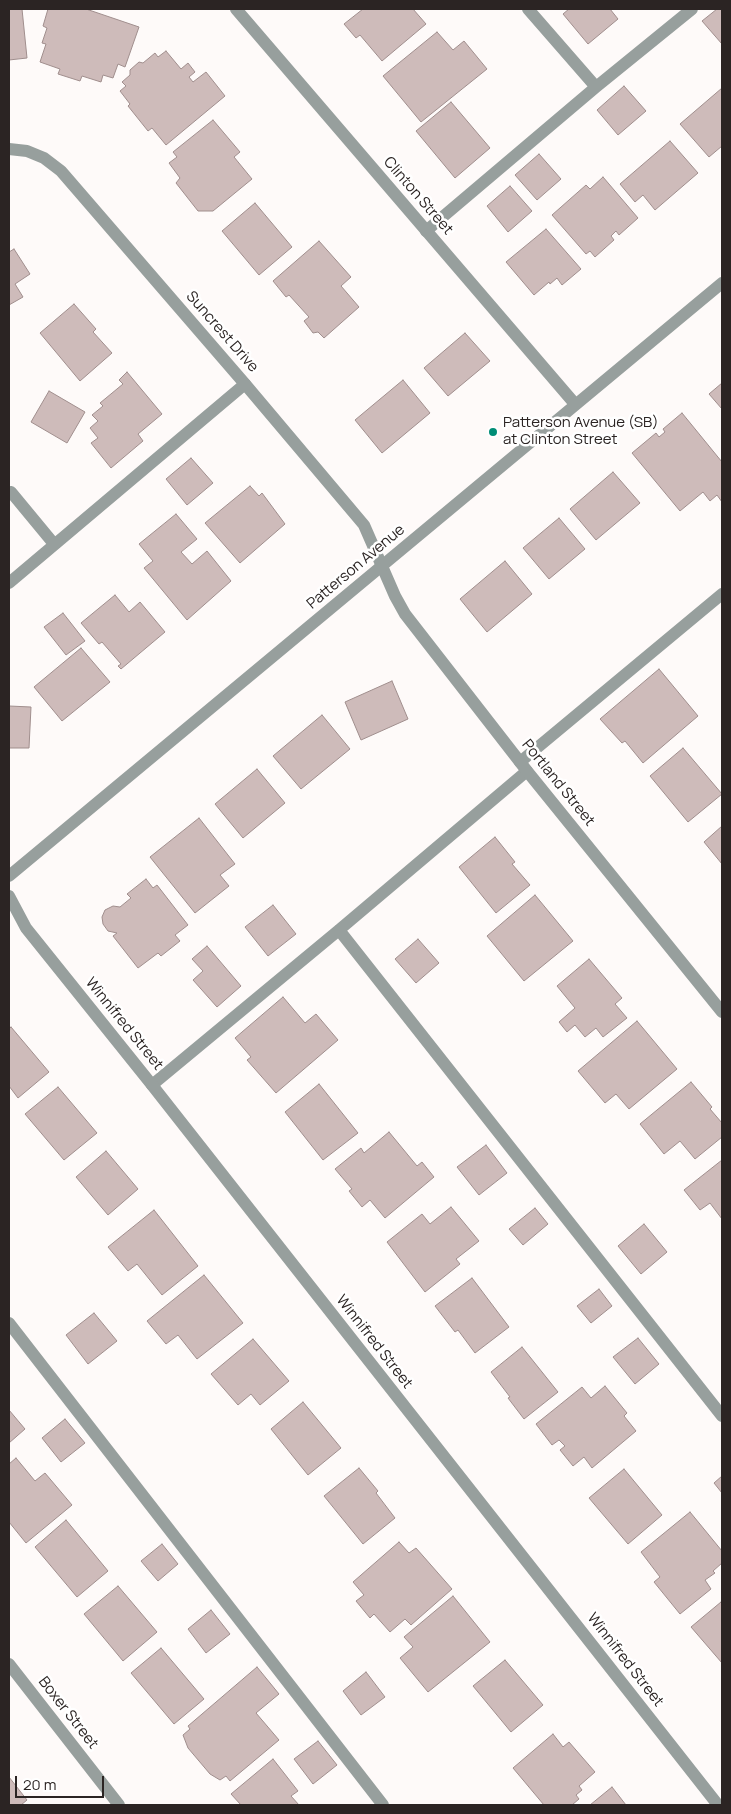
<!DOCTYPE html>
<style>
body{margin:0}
#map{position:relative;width:731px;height:1814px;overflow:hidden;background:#fefaf9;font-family:Manrope,sans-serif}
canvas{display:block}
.frame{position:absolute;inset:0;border:10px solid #2b2423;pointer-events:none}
.scale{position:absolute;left:15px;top:1776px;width:89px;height:22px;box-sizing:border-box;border:2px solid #2b2423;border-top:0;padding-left:6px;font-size:15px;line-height:18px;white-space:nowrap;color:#2b2423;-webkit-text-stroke:4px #fff;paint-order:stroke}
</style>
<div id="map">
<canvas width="731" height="1814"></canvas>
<div class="frame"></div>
<div class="scale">20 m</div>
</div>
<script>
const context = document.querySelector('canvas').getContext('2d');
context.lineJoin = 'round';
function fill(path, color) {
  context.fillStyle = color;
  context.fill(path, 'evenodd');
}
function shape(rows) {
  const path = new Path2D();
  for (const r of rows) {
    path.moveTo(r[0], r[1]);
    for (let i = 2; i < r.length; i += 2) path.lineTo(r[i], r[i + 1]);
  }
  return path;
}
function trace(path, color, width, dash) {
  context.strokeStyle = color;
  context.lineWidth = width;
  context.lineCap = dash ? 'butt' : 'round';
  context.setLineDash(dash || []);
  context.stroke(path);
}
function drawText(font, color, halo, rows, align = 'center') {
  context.font = font + ' Manrope,sans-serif';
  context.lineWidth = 5;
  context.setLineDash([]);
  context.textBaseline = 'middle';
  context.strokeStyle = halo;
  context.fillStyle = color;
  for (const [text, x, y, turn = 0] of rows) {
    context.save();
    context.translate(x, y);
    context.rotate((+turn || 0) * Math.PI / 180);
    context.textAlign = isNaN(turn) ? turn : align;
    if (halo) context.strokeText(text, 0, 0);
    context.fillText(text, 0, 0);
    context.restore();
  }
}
const building = shape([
 [9,9,22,9,27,58,9,60,9,9],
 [48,9,86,9,139,27,125,67,118,64,113,78,103,75,101,82,82,76,80,81,58,74,60,69,40,62,46,44,42,43,47,28,43,26,48,9],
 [363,9,413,9,426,24,382,61,360,35,356,38,344,24,363,9],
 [569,9,610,9,618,19,588,44,563,14,569,9],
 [717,9,722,9,722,44,702,21,717,9],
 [437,32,453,50,464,41,487,69,421,122,383,76,437,32],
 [166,51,181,69,188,63,195,72,189,77,193,82,206,72,225,96,166,145,152,128,148,131,128,106,130,104,120,91,126,86,122,82,130,75,130,70,139,62,143,63,155,53,158,57,166,51],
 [624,86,646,111,618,135,597,110,624,86],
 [722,88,722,146,709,157,680,124,722,88],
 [451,102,490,148,455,178,416,131,451,102],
 [213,120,240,152,234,157,252,179,213,211,198,211,176,183,180,178,169,163,177,157,173,152,213,120],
 [670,141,698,173,655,210,643,195,635,202,620,184,670,141],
 [539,154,561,179,537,200,515,175,539,154],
 [603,177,638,218,619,235,616,231,611,236,614,240,595,257,590,251,586,254,552,215,586,185,590,189,603,177],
 [510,186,532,211,508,232,487,206,510,186],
 [255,203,292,247,259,275,222,231,255,203],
 [546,229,581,269,562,285,557,278,550,284,549,282,534,295,506,262,546,229],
 [319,241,351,277,341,286,359,307,324,338,318,332,313,333,304,321,309,317,289,295,286,297,273,281,319,241],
 [14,249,30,274,15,284,23,297,9,305,9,252,14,249],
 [74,304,96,329,93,332,112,353,80,381,40,333,74,304],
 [465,333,490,361,448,396,424,368,465,333],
 [127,372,162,414,138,434,143,441,111,468,91,443,98,438,90,428,98,421,92,415,103,406,100,403,123,384,119,380,127,372],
 [403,380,430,413,382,453,355,420,403,380],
 [722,383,722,409,709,394,722,383],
 [49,391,85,412,67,443,31,422,49,391],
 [682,413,722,462,722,502,717,495,710,501,703,492,680,511,632,453,656,433,659,437,665,432,663,429,682,413],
 [191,458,213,483,187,505,166,479,191,458],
 [613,472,640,503,596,540,570,509,613,472],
 [250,486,259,496,262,493,285,524,240,563,205,523,250,486],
 [176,514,197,539,181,552,192,564,207,551,231,581,187,620,144,568,153,561,139,544,176,514],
 [559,518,585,549,549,579,523,548,559,518],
 [505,561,532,594,487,632,460,599,505,561],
 [115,595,129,612,140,602,165,632,121,669,118,666,121,664,102,642,99,644,81,623,115,595],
 [63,613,85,641,66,655,44,627,63,613],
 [81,648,110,682,62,721,34,687,81,648],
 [659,669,698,716,643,763,625,741,622,743,600,719,659,669],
 [392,681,408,719,361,740,345,702,392,681],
 [9,706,31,707,29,748,9,748,9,706],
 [322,715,350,749,301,789,273,756,322,715],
 [683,748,722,794,688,822,650,776,683,748],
 [257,769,285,803,243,838,215,804,257,769],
 [199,818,235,864,220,875,229,886,195,913,150,857,199,818],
 [722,826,722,864,704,842,722,826],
 [495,837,515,862,512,864,530,885,496,913,459,867,495,837],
 [146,879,153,888,157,885,188,925,175,935,180,941,161,956,158,953,138,968,113,936,117,933,108,931,103,924,102,917,105,910,113,906,120,907,131,898,127,894,146,879],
 [535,895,573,941,524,981,487,936,535,895],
 [273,905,296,934,268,956,245,927,273,905],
 [418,939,439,963,416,983,395,959,418,939],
 [207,946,241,986,217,1007,193,980,203,971,192,959,207,946],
 [589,959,622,998,615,1004,627,1018,603,1037,596,1028,585,1037,575,1025,567,1032,559,1022,575,1008,557,986,589,959],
 [283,997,305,1023,316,1014,338,1040,276,1093,247,1060,251,1057,235,1038,283,997],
 [637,1021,677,1069,629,1109,616,1094,605,1103,578,1071,637,1021],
 [11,1027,49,1072,18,1098,9,1086,9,1029,11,1027],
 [691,1082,712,1107,710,1109,722,1123,722,1137,695,1159,680,1141,664,1154,640,1124,691,1082],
 [319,1084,358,1133,323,1160,285,1112,319,1084],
 [58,1087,97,1133,64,1160,25,1114,58,1087],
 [389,1132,417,1166,422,1162,434,1177,385,1218,370,1200,362,1207,349,1191,352,1189,335,1169,361,1148,364,1153,389,1132],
 [486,1145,507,1173,479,1195,457,1167,486,1145],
 [106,1151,138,1189,108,1215,76,1177,106,1151],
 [722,1160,722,1219,710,1203,700,1210,684,1190,722,1160],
 [451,1207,479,1241,456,1259,460,1264,425,1292,387,1242,422,1214,430,1224,451,1207],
 [535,1208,548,1224,523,1245,509,1229,535,1208],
 [154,1210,198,1266,162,1295,137,1264,128,1271,108,1247,154,1210],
 [644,1224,667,1252,641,1274,618,1246,644,1224],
 [204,1275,243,1323,197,1359,178,1335,166,1344,147,1321,204,1275],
 [472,1278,509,1327,475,1353,458,1330,455,1332,435,1306,472,1278],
 [599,1289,612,1306,591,1323,577,1306,599,1289],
 [94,1313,117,1341,88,1364,66,1335,94,1313],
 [638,1338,659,1364,635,1384,613,1357,638,1338],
 [253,1339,289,1381,260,1405,251,1394,238,1405,211,1374,253,1339],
 [522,1347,558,1392,524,1419,508,1398,510,1397,491,1372,522,1347],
 [605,1386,627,1413,624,1416,636,1431,592,1468,584,1457,573,1466,560,1450,565,1446,559,1440,552,1445,536,1424,582,1387,591,1398,605,1386],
 [303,1402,341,1448,308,1475,271,1429,303,1402],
 [9,1410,25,1429,9,1443,9,1410],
 [65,1419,85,1443,61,1462,42,1438,65,1419],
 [16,1458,35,1481,45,1473,72,1505,26,1543,9,1522,9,1464,16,1458],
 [359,1468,378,1491,376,1493,395,1518,363,1544,324,1496,359,1468],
 [624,1469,662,1515,628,1544,589,1498,624,1469],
 [722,1476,722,1493,714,1483,722,1476],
 [690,1512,722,1551,722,1563,713,1571,715,1573,705,1580,711,1589,680,1614,654,1582,660,1577,641,1552,690,1512],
 [66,1520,108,1571,77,1597,35,1547,66,1520],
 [399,1542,409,1553,416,1548,452,1589,411,1625,405,1619,390,1632,374,1614,370,1618,356,1601,364,1595,353,1582,399,1542],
 [162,1544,178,1564,158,1581,141,1561,162,1544],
 [118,1586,157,1632,123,1661,84,1614,118,1586],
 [453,1596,490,1642,428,1692,400,1658,413,1647,404,1637,453,1596],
 [721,1602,722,1602,722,1663,691,1627,721,1602],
 [211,1610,230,1634,206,1653,188,1629,211,1610],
 [161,1648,204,1699,174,1724,131,1673,161,1648],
 [505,1660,543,1705,511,1732,473,1686,505,1660],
 [257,1667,279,1694,256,1713,279,1740,230,1781,226,1776,220,1780,210,1774,188,1748,183,1735,190,1729,188,1726,257,1667],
 [366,1672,385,1697,361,1715,343,1691,366,1672],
 [553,1734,563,1747,569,1742,595,1772,579,1786,582,1790,576,1795,579,1799,572,1805,544,1805,513,1768,553,1734],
 [318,1741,337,1765,313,1784,294,1759,318,1741],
 [273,1759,298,1791,291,1796,299,1805,241,1805,231,1794,273,1759],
 [9,1777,27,1800,21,1805,9,1805,9,1777],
 [612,1787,626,1805,590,1805,612,1787]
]);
fill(building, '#cebbba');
trace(building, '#a08e8d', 1);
trace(shape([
 [528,9,596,87],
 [426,231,596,87,692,9],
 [11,492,54,544],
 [9,583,245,384],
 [520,762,722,594],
 [339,930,722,1416],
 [152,1085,339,930,527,771],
 [9,1323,383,1805]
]), '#979f9d', 12);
trace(shape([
 [236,9,575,404],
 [9,149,27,151,44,158,61,171,245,384,364,525,395,596,405,614,527,771,722,1012],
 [9,896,26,928,152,1085,718,1805],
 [9,1664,119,1805]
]), '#979f9d', 12);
trace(shape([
 [9,876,722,283]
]), '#979f9d', 12);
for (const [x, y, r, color] of [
 [493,432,5,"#008d76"]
]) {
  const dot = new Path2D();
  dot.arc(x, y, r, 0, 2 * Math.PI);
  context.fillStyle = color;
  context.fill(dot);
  trace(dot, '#fff', 2);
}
drawText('15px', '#2b2423', '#fff', [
 ["Clinton Street",418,196,49],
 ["Suncrest Drive",222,332,49],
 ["Patterson Avenue",356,567,-40],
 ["Portland Street",558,783,51],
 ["Winnifred Street",124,1024,51],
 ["Winnifred Street",374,1342,52],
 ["Winnifred Street",625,1660,52],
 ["Boxer Street",68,1713,52]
]);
drawText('15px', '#2b2423', '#fff', [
 ["Patterson Avenue (SB)",503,423],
 ["at Clinton Street",503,440]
], 'left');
</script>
